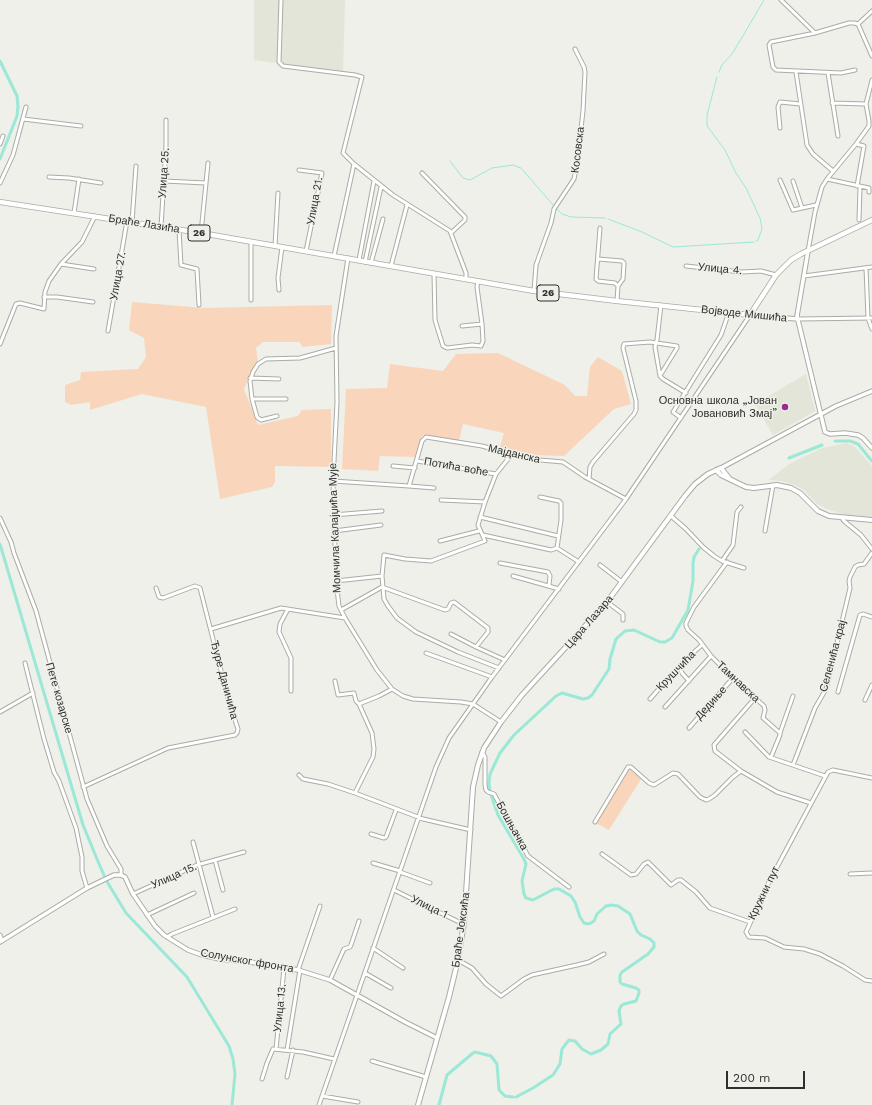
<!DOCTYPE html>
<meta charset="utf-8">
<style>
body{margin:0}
#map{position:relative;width:872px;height:1105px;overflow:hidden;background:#eef0e9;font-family:"Work Sans",sans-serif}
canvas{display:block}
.scale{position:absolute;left:726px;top:1071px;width:79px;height:18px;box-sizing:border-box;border:2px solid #2f2f2d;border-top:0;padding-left:5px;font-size:12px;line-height:14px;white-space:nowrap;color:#2f2f2d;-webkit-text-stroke:3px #eef0e9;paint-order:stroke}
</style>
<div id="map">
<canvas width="872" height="1105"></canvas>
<div class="scale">200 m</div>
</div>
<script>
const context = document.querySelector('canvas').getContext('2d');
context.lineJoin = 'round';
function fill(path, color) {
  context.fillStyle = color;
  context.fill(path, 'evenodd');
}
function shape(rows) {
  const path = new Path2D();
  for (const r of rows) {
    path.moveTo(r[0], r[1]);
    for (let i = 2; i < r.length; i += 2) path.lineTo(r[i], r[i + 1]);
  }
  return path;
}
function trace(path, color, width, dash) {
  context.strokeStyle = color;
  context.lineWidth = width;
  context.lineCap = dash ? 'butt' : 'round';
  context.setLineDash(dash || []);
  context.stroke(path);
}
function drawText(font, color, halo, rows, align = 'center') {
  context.font = font + ' "Work Sans",sans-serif';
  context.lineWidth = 3;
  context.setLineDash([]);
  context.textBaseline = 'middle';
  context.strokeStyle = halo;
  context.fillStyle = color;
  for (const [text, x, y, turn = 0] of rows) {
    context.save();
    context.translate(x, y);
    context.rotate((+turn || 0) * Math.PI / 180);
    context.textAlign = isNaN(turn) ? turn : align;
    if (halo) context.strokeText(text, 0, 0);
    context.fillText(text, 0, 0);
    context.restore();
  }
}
fill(shape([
 [254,0,345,0,343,72,254,60],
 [806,374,815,411,773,435,755,404],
 [846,443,854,446,872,466,872,517,846,515,827,509,817,504,805,491,797,486,782,481,769,480,789,464,822,448]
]), '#e2e5d8');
fill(shape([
 [132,302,204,308,332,305,331,344,302,347,300,342,263,342,256,348,258,362,255,364,244,389,258,425,298,416,302,410,331,409,331,467,275,466,275,482,272,487,220,499,206,407,142,394,90,410,90,402,71,405,65,402,65,385,80,380,81,372,138,369,146,357,144,338,129,330],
 [498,353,565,385,575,396,587,396,590,367,598,357,622,371,631,404,614,409,564,456,530,455,514,450,500,447,504,433,463,424,459,441,422,435,416,457,380,456,378,471,342,469,346,389,387,388,390,364,443,371,456,354],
 [629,769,641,779,609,830,596,823,612,793]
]), '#f9d6bb');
trace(shape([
 [719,72,722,65,732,54,744,34,764,0],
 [717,77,707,115,707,126,725,150,736,173,746,188,760,218,762,229,758,240,756,241],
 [450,161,463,178,470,180,492,168,513,165,521,168,554,206],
 [556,208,562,214,571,217,605,218],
 [608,219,642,232,673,247,754,242]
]), '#9ae8d5', 1);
trace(shape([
 [0,61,17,96,18,106,17,116,0,159],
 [835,441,850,441,858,444,872,461],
 [789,458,822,445],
 [0,544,83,825,97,859,106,880,126,913,187,977,229,1046,233,1059,235,1074,232,1105],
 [490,791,489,783,490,774,500,753,514,735,556,696,562,693,583,699,588,698,592,695,609,669,610,659,616,639,625,631,634,630,660,642,665,642,672,638,688,610,693,581,693,564,694,557,699,549],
 [491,795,498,815,524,859,526,864,522,881,524,894,526,898,533,900,554,889,559,889,571,896,575,902,580,917,584,923,588,924,591,923,594,921,597,914,606,906,611,905,618,906,630,914,637,931,641,935,650,939,654,943,654,947,648,954,622,972,620,975,620,982,622,984,636,988,639,990,639,993,636,1001,624,1004,621,1006,619,1011,621,1024,610,1034,608,1044,601,1050,591,1054,582,1049,575,1041,569,1040,562,1049,560,1064,553,1075,533,1088,516,1097],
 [439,1105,447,1075,473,1053,475,1052,491,1056,497,1064,499,1090,505,1096,513,1097]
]), '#9ae8d5', 3);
const minor = shape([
 [281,0,279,62,283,66,355,75,362,77,343,153,354,164,393,195,450,231,466,273,466,279],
 [781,0,815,33],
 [858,24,872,56],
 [858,24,872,11],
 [855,70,841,73,776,70,773,67,769,45,771,42,815,33,849,23,854,23,858,24],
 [796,72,807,145,813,154,833,171],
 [828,73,838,136],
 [832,103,866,104],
 [23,119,81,126],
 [780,128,778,107,780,102,800,104],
 [0,144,3,136],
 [856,144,864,146,857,186],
 [299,170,322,173,306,251],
 [422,173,465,217,465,220,451,233],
 [49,177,69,178,101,183],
 [827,179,869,188,869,192],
 [780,180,793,210,816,205],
 [164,181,206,183],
 [793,181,802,208],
 [0,183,13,155,26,107],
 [74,213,79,179],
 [859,220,860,187],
 [132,222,136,166],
 [161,227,166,146,166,120],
 [600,228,596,279,598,281,615,283,618,286],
 [179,230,181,265,197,269,199,305],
 [201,233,208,163],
 [251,242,251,300],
 [275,246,278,193],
 [808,251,815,212,822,187,827,179,856,144,869,126,869,121,866,104,872,80],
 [334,256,354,164],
 [348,258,336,336,337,402,333,481,336,581,339,606,345,618,377,670,392,689,403,696,413,699,461,702,473,704,501,722],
 [598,259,622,261,624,263,623,279,618,286,617,301],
 [359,260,374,181],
 [365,262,381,187],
 [371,263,383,219],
 [61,264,94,269],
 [391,266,407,205],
 [686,266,742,272,761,271,776,275],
 [866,268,868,318,872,329],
 [434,274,435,320,443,346,447,348,472,345,481,346,483,341,482,324],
 [804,276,872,267],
 [279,290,278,278,282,247],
 [534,291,536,265,551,223,554,209,574,179,577,164,583,111,585,72,584,67,575,49],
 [44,297,57,297,93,302],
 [661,305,657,340,655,347,660,376,663,379,686,393],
 [798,319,872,318],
 [462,326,482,324,477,287,478,281],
 [108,331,127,221],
 [0,344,16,304,20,303,44,309,45,292,49,281,61,264,82,242,95,216],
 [250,378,279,379],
 [252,399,286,399],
 [277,416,261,420,257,417,252,399,250,381,253,372,258,364,266,359,300,358,336,348],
 [681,418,673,412,721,335,729,312],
 [417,461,496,474],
 [393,466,415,468],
 [589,479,590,467,593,462,634,414,636,410,636,401,623,348,624,344,650,342,677,346,677,348,661,374],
 [333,481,409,486,422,441,426,437,482,446,529,459,563,462,585,477,626,499],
 [409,486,434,488],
 [540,497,559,501,561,503,561,520,557,548],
 [441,500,485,502,478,525,485,541,431,561,405,559,384,555,382,576,384,599,388,606,397,618,416,632,458,652,499,668],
 [485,502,496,474,512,454],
 [333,515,382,511],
 [671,516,686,529,703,547,714,556,722,561,744,568],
 [480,517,558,536],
 [0,518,11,542,14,553,36,611,87,799,107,846,121,869,121,875],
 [842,518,844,521,861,535,872,549],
 [334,531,381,525],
 [765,531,773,485],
 [483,535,551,550,557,548],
 [440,541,479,531],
 [557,548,579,562],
 [722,561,733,545,737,512,741,507],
 [727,562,694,607,686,623,686,626,688,630,699,640,711,656,733,678,764,706,765,710,763,718,780,733,780,735,771,757],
 [500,563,548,572,550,576,549,585],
 [600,565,622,582],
 [513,576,559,589],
 [336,581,382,576],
 [607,602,623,614,623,620],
 [288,609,280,624,279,632,291,658,291,691],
 [341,610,382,587,445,610,448,609,451,603,454,602,488,628,488,632,476,647],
 [211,629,281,608,345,618],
 [451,634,476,647,505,660],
 [426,653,492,677],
 [25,663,44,739,54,772,59,781,76,828,82,857,82,871,87,888],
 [679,666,682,673,689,681],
 [335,681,338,695,354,693,356,701,359,704,372,733,374,749,373,757,355,793],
 [838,692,860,615,863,614,872,617],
 [755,698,714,745,715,751,741,771,777,792,811,803],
 [650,699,685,660,702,645],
 [865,700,872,685],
 [359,704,379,696,392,689],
 [665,707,711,656],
 [0,712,33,693],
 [689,728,733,678],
 [745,732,769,757,825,776],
 [780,733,793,696],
 [482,752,485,757,485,785,486,790,488,792,494,794,528,856,569,887],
 [793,765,815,708,826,689,850,588,849,581,850,577,855,567,858,565,864,564,872,553],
 [299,775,303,779,328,784,355,793,423,819,471,830],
 [872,778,833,770,828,772,769,882,746,932,749,937,765,938,784,947,804,949,820,954,843,966,865,980,872,981],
 [83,787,168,748,235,735,237,733,238,729,229,702,200,588,195,586,163,598,159,597,156,588],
 [595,822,628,767,631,767,649,783,654,785,673,773,678,774,700,797,706,800,709,799,715,795,733,777,741,771],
 [371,834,384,838,386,837,396,810],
 [193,842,213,917],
 [602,854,631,875,636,874,644,864,648,862,671,885,678,880,681,880,696,892,710,908,750,922],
 [215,860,223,890],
 [373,863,400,871],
 [400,872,430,883],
 [850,874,872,873],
 [394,890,459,922,464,923],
 [133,894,197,865,244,852],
 [147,915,194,893],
 [0,935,2,941],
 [167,937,172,934,235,909],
 [373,948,403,968],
 [458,960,472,968,486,984,501,996,524,979,532,975,577,965,589,962,604,954],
 [298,970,320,906],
 [365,973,391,988],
 [330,980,344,949,350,947,351,945,359,921],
 [276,1049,284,968],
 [287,1050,300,970],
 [372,1061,426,1077],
 [287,1077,293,1050],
 [262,1079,267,1063,273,1049,303,1052,334,1059],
 [322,1096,358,1102],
 [319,1105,436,767,449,738,492,677,626,499,750,315]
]);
const tertiary = shape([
 [808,251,797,316,825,432,830,434,845,433,858,435,863,438,872,448],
 [750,315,798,319],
 [721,468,836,406,872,391],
 [0,942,87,888,114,875,121,875,125,877,133,894,155,926,164,935,188,950,202,955,220,959,266,964,298,970,330,980,405,1022,437,1038]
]);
const secondary = shape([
 [716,470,721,475,746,487,754,488,777,485,791,488,800,493,818,511,829,516,872,520],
 [418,1105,449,997,458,960,464,923,473,787,478,765,484,748,501,722,522,695,607,602,685,496,695,484,708,474,721,468,729,478]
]);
const primary = shape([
 [0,202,201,233,534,291,617,301,750,315,776,275,791,260,801,254,872,220]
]);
trace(minor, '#aaaca5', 5);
trace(tertiary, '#aaaca5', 5.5);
trace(secondary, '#aaaca5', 6);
trace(primary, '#aaaca5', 6);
trace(minor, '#fff', 3);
trace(tertiary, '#fff', 3.5);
trace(secondary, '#fff', 4);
trace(primary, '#fff', 4.5);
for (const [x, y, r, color] of [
 [785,407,4,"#982d8f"]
]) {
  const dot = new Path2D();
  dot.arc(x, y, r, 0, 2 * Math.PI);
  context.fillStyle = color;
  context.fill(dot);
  trace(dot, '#eef0e9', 1.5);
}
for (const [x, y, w] of [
 [199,233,22],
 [548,293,22]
]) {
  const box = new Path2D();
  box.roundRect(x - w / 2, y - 8, w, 16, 3);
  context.fillStyle = '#eef0e9';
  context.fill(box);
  trace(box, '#2f2f2d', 1);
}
drawText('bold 10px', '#2f2f2d', null, [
 ["26",199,233],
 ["26",548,293]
]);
drawText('11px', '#2f2f2d', '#eef0e9', [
 ["Косовска",578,150,-83],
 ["Улица 25.",164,173,-86],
 ["Улица 21.",315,201,-80],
 ["Браће Лазића",144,224,9],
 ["Улица 4.",720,269,5],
 ["Улица 27.",118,276,-80],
 ["Војводе Мишића",744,314,6],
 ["Мајданска",514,454,13],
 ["Потића воће",456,467,10],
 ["Момчила Калајџића Мује",335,528,-92],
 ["Цара Лазара",589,622,-49],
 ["Селенића крај",833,656,-75],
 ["Крушчића",676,671,-46],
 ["Ђуре Даничића",224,680,75],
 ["Тамнавска",738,682,43],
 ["Пете козарске",59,698,74],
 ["Дедиње",711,703,-48],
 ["Бошњачка",512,826,61],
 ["Улица 15.",174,876,-24],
 ["Кружни пут",764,893,-64],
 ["Улица 1",429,907,26],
 ["Браће Јоксића",461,930,-82],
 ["Солунског фронта",247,961,10],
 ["Улица 13.",280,1008,-84]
]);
drawText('11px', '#2f2f2d', '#eef0e9', [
 ["Основна школа „Јован",777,401],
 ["Јовановић Змај”",777,414]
], 'right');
</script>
